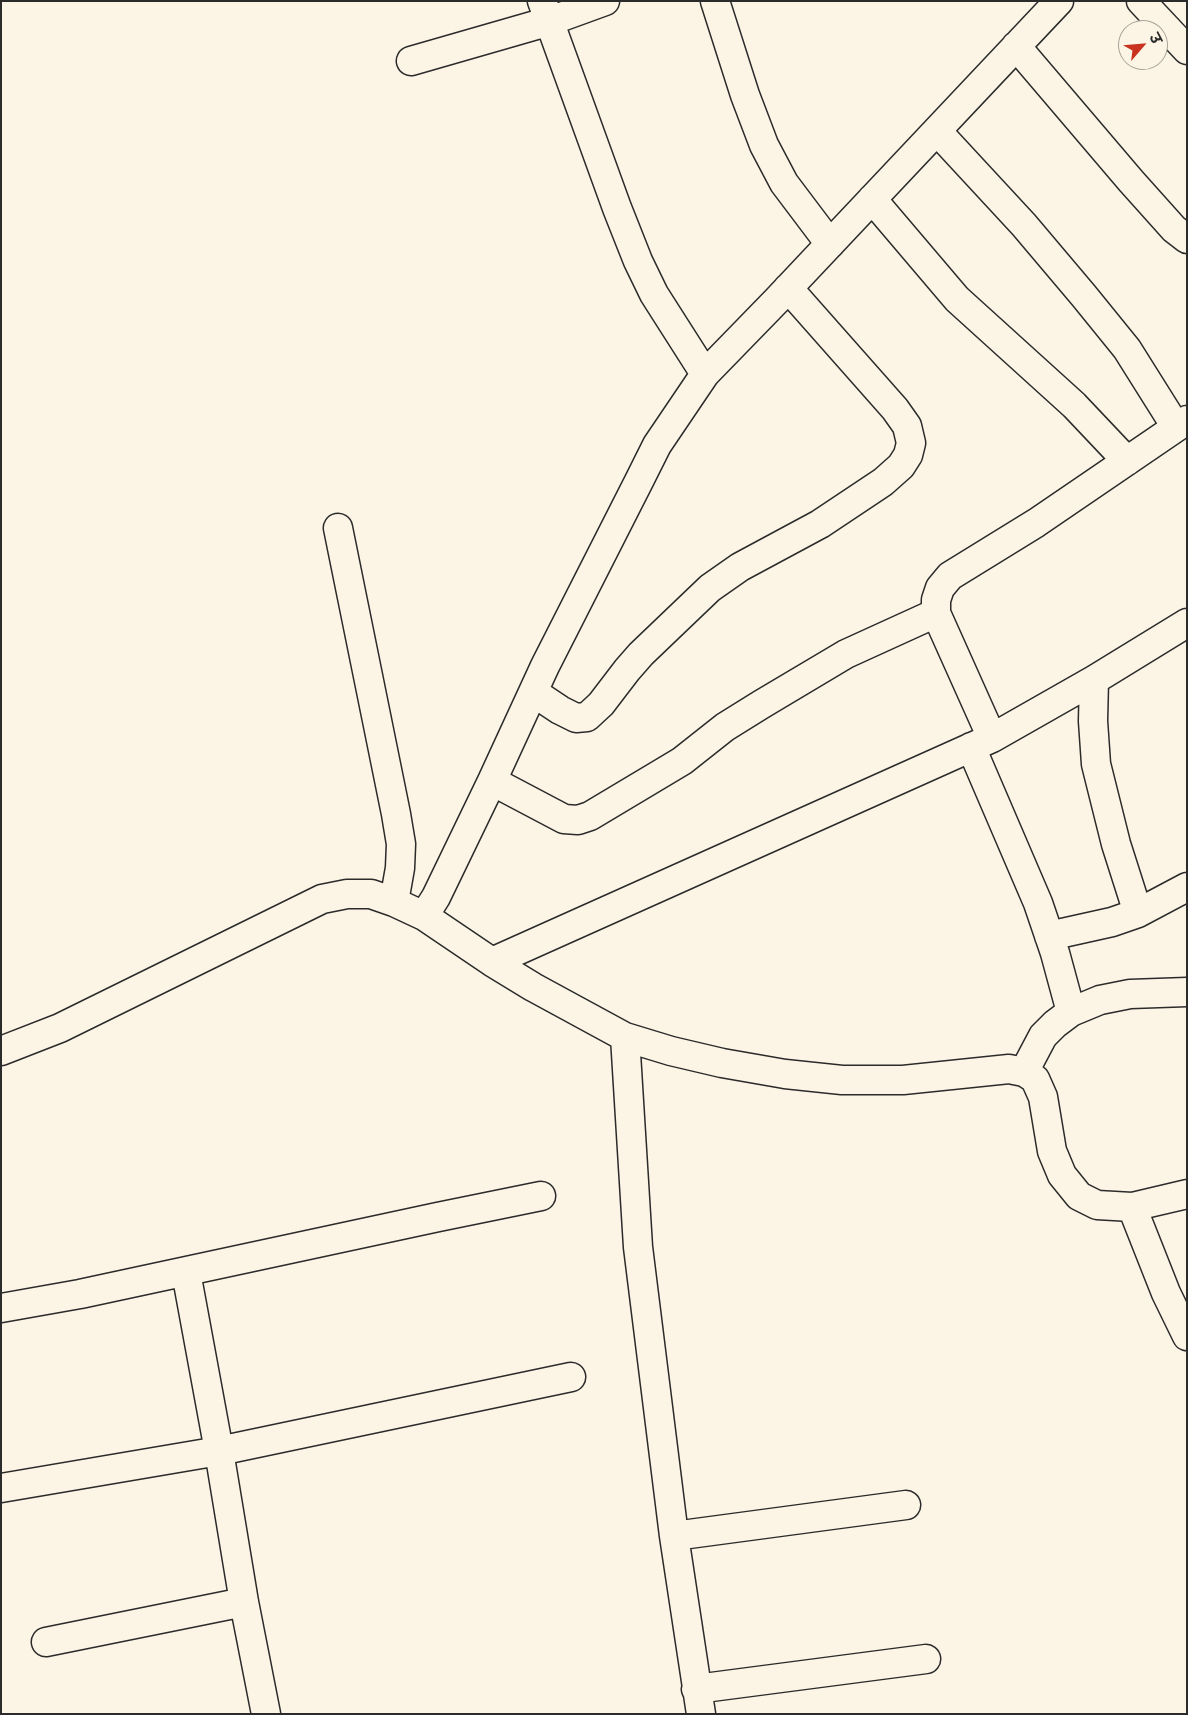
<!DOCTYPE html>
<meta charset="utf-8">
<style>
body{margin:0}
#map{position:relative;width:1188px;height:1715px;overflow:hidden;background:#fcf5e5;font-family:Mali,"Playpen Sans Deva",sans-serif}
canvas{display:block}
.frame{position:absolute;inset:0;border:2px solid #2b2b2b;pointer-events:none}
.north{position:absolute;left:1118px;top:20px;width:50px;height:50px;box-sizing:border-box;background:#fcf5e5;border:1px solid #a8a49b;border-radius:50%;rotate:63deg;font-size:14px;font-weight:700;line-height:20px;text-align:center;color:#2b2b2b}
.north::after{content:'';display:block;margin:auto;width:18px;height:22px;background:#c8321e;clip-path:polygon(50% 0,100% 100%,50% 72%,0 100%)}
</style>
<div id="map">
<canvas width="1188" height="1715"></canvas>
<div class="frame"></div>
<div class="north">उ</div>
</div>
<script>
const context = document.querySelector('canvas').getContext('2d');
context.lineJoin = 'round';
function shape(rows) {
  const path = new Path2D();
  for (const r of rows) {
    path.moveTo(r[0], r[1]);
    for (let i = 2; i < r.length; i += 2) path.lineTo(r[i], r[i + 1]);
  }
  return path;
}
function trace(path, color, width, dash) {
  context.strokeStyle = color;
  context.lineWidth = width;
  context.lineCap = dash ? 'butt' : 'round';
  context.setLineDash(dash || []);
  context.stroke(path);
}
const street = shape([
 [542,1,617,208,638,261,654,294,705,374],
 [715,1,745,95,764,145,784,183,830,244],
 [1141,1,1187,50],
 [1016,46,1131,181,1174,229,1187,239],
 [411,61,550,21,605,1],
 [937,131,1024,225,1084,296,1127,349,1176,427],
 [872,199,957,299,1074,405,1127,461],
 [338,528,396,814,401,844,400,868,394,902],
 [1094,680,1093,721,1096,764,1116,844,1138,913],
 [533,692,560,710,576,718,587,717,601,704,627,670,641,654,710,588,740,567,820,524,883,482,901,466,908,455,911,443,907,426,895,409,788,288],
 [992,738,936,613,936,600,940,588,950,576,1036,523,1187,420],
 [971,747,1038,903,1055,953,1071,1012],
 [492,781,564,819,578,820,590,816,682,761,725,727,762,704,846,654,936,613],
 [424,916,436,897,492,781,545,666,639,481,657,445,705,374,777,300,1059,1],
 [1049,936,1112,922,1138,913,1187,887],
 [492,962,992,738,1094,680,1187,623],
 [625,1037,638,1247,674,1536,701,1714],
 [1,1051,60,1028,322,899,347,894,371,894,394,902,424,916,492,962,533,987,625,1037,671,1051,722,1063,785,1074,842,1080,903,1080,1009,1069,1024,1072,1035,1079,1043,1097,1052,1151,1062,1175,1079,1196,1097,1205,1132,1207,1187,1194],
 [1024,1072,1043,1036,1055,1024,1071,1012,1100,1000,1130,994,1187,992],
 [1132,1207,1166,1293,1187,1336],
 [186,1272,219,1451,244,1602,266,1714],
 [1,1308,80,1294,438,1217,541,1196],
 [1,1488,219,1451,571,1377],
 [674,1536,906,1505],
 [46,1642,244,1602],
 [696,1689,926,1659]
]);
trace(street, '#2b2b2b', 31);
trace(street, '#fcf5e5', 28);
</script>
